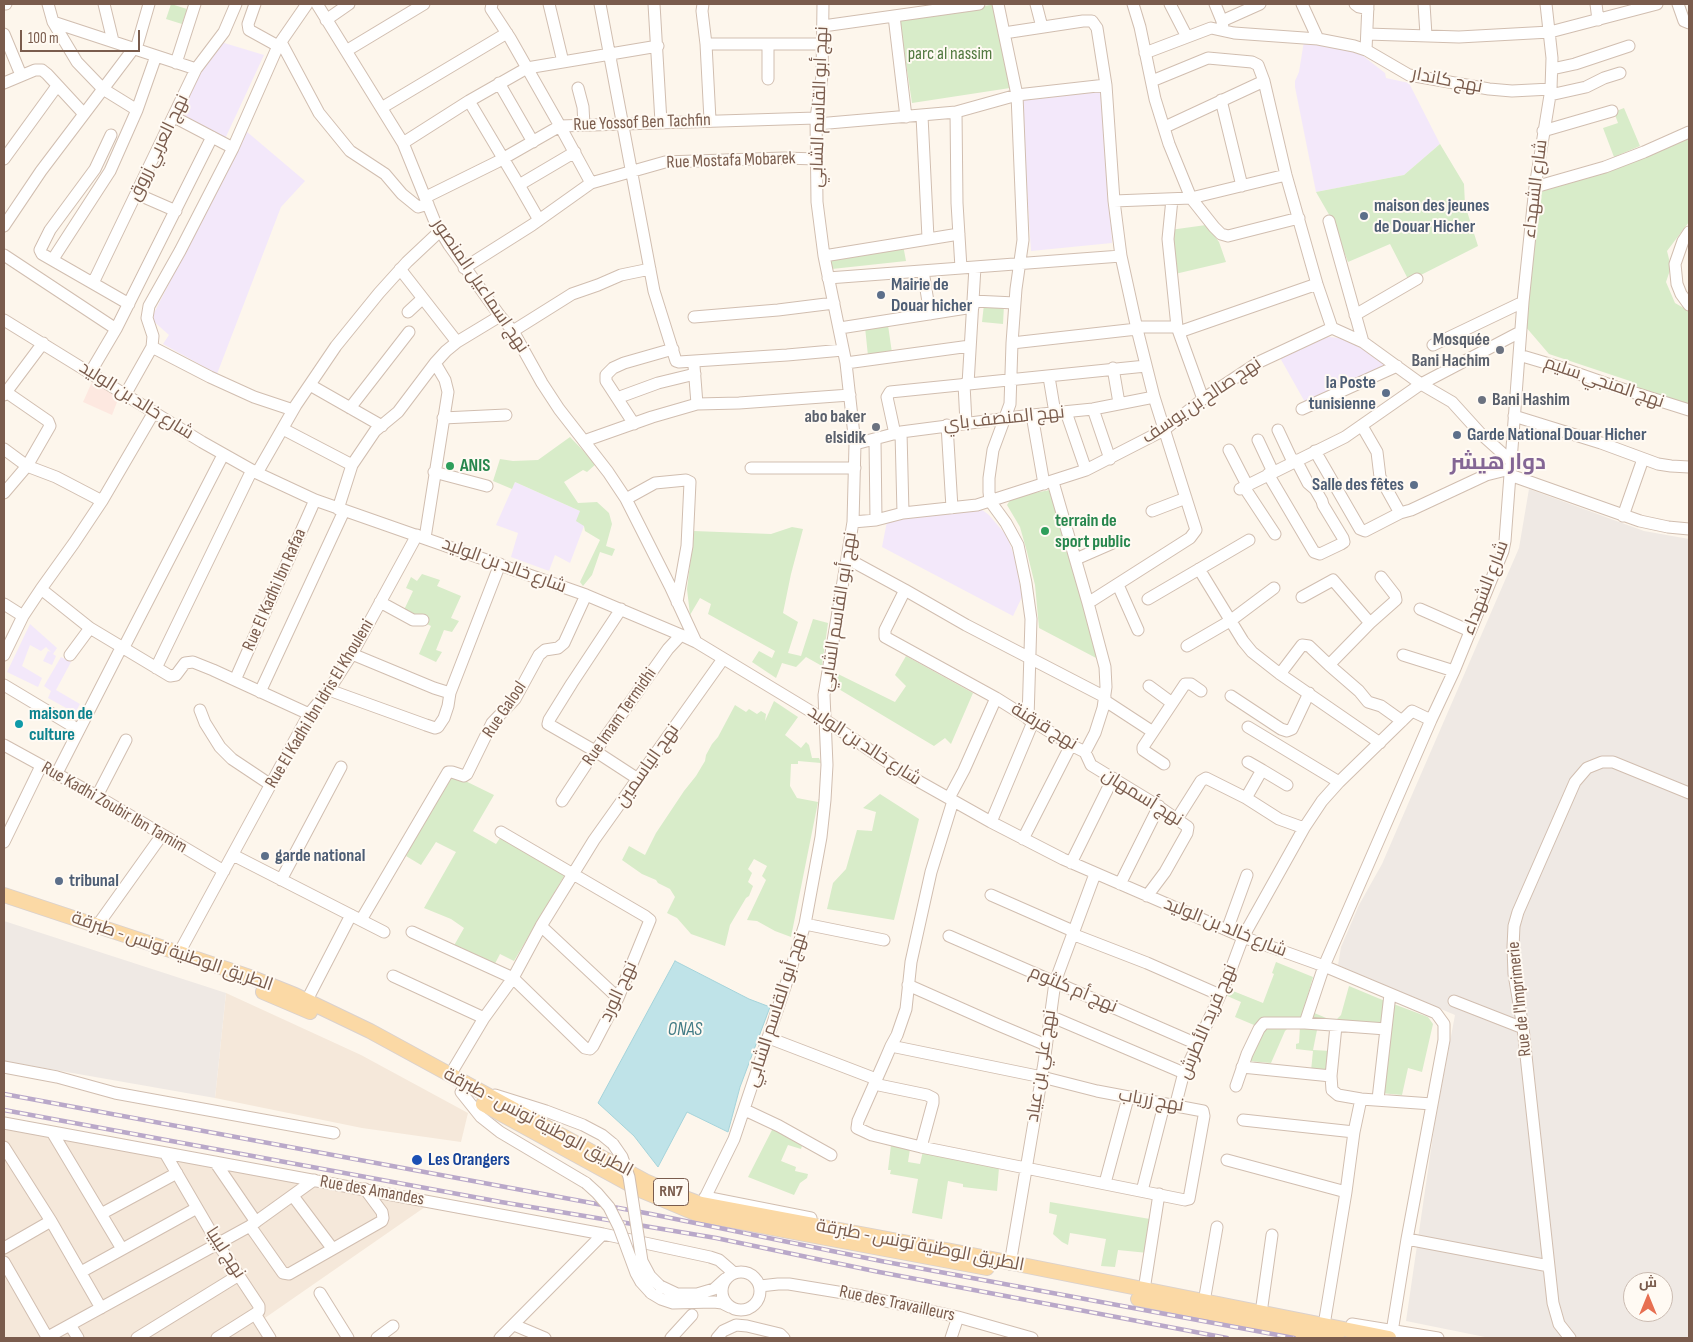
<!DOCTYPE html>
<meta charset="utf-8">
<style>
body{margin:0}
#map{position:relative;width:1693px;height:1342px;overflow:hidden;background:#fdf6ec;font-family:"Sofia Sans Condensed",Cairo,sans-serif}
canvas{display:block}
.frame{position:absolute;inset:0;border:5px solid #7a5c4d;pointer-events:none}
.north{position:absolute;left:1623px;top:1272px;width:50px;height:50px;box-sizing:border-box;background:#fffaf3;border:1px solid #cabbb1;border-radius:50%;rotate:0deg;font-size:14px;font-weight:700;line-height:20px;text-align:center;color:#7a5c4d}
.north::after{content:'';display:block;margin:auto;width:18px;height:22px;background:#e76f51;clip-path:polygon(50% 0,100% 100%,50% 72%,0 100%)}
.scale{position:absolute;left:20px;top:30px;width:120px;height:22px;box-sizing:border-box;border:2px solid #7a5c4d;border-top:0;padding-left:6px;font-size:15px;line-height:18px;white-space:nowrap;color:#7a5c4d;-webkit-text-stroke:4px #fffaf3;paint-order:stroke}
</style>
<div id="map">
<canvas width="1693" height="1342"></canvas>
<div class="frame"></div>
<div class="north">ش</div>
<div class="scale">100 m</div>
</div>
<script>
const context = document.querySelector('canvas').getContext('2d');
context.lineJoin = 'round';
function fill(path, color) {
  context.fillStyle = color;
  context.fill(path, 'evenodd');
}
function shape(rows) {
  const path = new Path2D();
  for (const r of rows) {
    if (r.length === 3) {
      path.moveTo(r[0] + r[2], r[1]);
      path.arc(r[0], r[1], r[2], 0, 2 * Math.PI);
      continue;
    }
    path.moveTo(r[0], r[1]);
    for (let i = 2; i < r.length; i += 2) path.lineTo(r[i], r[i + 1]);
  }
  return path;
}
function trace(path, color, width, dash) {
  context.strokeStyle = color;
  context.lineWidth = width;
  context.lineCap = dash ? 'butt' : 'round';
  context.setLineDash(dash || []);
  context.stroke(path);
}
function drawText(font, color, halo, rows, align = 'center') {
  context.font = font + ' "Sofia Sans Condensed",Cairo,sans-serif';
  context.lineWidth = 4;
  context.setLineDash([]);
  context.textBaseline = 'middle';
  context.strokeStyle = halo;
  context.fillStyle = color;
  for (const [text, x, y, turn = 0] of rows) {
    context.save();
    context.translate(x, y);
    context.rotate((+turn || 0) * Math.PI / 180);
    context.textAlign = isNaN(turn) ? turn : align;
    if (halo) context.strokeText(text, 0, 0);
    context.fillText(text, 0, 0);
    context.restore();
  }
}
fill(shape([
 [226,993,361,1055,468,1113,461,1142,362,1128,215,1098],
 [4,1128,425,1207,262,1320,274,1338,4,1338]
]), '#f5e8da');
fill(shape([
 [92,382,119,397,112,415,83,402]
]), '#fde8e0');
fill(shape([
 [1529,489,1644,531,1689,539,1689,1338,1490,1338,1406,1321,1435,1122,1455,1015,1338,965,1341,947,1359,905,1382,864,1519,548],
 [1633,1282,1663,1282,1663,1312,1633,1312],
 [4,921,226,993,215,1098,4,1061]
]), '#efe9e4');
fill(shape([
 [1304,41,1353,48,1385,73,1386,78,1409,83,1440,144,1404,175,1316,192,1295,87,1295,81,1299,72],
 [221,42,264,55,224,141,177,116,198,71],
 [1104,91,1112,243,1031,251,1021,97],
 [246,131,305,181,281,207,217,374,163,344,169,335,151,319],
 [1322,336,1346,339,1391,367,1306,404,1279,356],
 [515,482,580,511,584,526,570,563,555,555,549,571,511,557,518,533,496,525],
 [973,503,989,515,1007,536,1016,561,1022,597,1013,616,882,547,888,516],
 [30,624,57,648,53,654,56,656,52,665,43,661,48,651,51,652,46,647,41,651,30,645,22,666,42,678,38,687,7,672],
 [61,657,71,662,56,690,80,704,75,713,48,698,51,691,44,686]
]), '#f3e8fa');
fill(shape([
 [171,4,187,9,182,24,166,19],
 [996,4,1010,88,912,103,899,17,968,9],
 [1624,108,1640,146,1614,157,1603,128,1618,123,1614,112],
 [1689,138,1689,222,1667,251,1671,267,1666,282,1675,303,1689,311,1689,405,1687,406,1639,388,1630,381,1549,354,1525,326,1537,191],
 [1440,144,1464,184,1465,205,1478,246,1409,281,1390,244,1348,262,1331,218,1316,192,1404,175],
 [1206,225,1219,242,1226,262,1175,274,1170,230],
 [903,245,906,261,832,269,829,259],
 [984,304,1004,305,1003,324,982,322],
 [888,325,892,353,868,356,865,327],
 [570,437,596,464,587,472,583,470,564,482,578,503,597,502,609,513,612,524,606,546,615,549,612,556,600,552,592,575,583,586,580,582,600,540,585,531,584,526,576,521,580,511,515,482,512,489,493,481,500,459,513,461,538,460],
 [1050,490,1078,586,1098,659,1039,628,1035,585,1027,552,1020,527,1007,505,1012,497],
 [792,527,803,529,791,574,783,613,798,622,788,653,801,656,813,619,828,623,822,666,806,657,796,667,782,663,776,678,752,662,759,651,772,658,775,651,708,614,711,604,700,598,690,615,687,589,694,531,771,534],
 [422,574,440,580,437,586,461,596,451,618,459,621,452,632,444,630,436,650,442,652,436,662,419,654,431,626,403,612,413,591,406,588,411,577,417,581],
 [906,656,973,693,951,744,945,738,934,746,832,685,838,674,895,702,906,686,895,675],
 [774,701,798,717,785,735,801,748,806,742,809,745,812,758,819,758,821,763,798,761,798,764,791,764,790,786,797,798,818,802,791,937,775,931,757,921,747,920,766,880,762,876,767,866,754,859,748,869,752,873,748,882,753,886,749,896,746,898,730,925,725,946,691,934,677,918,667,913,675,897,670,889,658,883,656,880,642,874,622,860,629,846,645,855,656,833,684,791,696,776,705,761,706,755,712,744,718,737,735,705,746,712,749,709,757,714,761,711,766,714,765,721],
 [449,773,494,795,473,831,496,844,500,838,566,873,514,961,500,954,490,973,452,949,464,928,451,919,424,908,456,852,436,842,421,865,406,856],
 [880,794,919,819,894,920,827,909,833,883,846,869,857,830,872,831,876,812,863,808],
 [1276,962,1313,977,1302,1016,1297,1019,1264,1017,1254,1025,1235,1017,1241,1002,1225,995,1228,989,1263,1003,1274,974,1272,973],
 [1349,986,1385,1001,1382,1027,1310,1020,1312,1012,1331,1020,1336,1020,1341,1015],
 [1391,1003,1428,1017,1433,1024,1422,1072,1408,1068,1402,1095,1380,1093],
 [1300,1027,1317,1030,1313,1050,1331,1051,1329,1070,1311,1071,1313,1051,1296,1049,1296,1044,1299,1043],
 [1261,1028,1288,1028,1285,1031,1271,1063,1248,1061],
 [773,1128,802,1146,801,1149,788,1145,781,1161,796,1167,795,1171,808,1174,807,1178,800,1183,794,1195,748,1177],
 [891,1145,910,1149,908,1162,920,1164,923,1151,999,1168,997,1191,963,1187,963,1184,948,1181,942,1219,912,1213,918,1179,890,1174,891,1170,888,1170],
 [1050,1202,1150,1219,1148,1253,1118,1250,1115,1267,1101,1266,1106,1239,1070,1233,1068,1245,1062,1242,1053,1234,1057,1215,1049,1213]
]), '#d8ecc9');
const water = shape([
 [675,961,749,999,770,1007,740,1087,728,1132,687,1112,658,1167,634,1136,598,1103,675,961]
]);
fill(water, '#bfe3e8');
trace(water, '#a5d3da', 1);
const minor = shape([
 [4,4,6,4],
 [48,4,53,22,77,62,103,89,137,110],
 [104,4,113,41],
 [255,4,248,24,249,30,278,46],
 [317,4,403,143,435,222,449,245,500,316,513,331,542,383,559,409,608,472,626,499,670,586,696,642],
 [492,4,491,9,510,38,560,126,591,183],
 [549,4,563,62],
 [600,4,654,291,676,361,679,362,787,355,843,350],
 [654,4,661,122],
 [703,4,702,11,706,44,710,120],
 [998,4,1017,95,1023,240,1016,289,1012,343,1010,404,993,450,989,478,989,492,990,501,1006,523,1018,545,1026,583,1031,619,1028,719],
 [1036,4,1042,27],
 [1133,4,1140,27,1155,99,1169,144,1191,198,1214,227,1221,234,1228,236,1299,218],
 [1170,4,1187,37],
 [1215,4,1222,21,1223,28],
 [1302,4,1318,39],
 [1355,4,1359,7,1368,9],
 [1368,4,1366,50,1409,75,1489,89,1512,91,1551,89],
 [1424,4,1426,35],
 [1596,4,1598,20],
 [1678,4,1684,21,1689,23],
 [894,16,906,117],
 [326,20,349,4],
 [1222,21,1260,4],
 [53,22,196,69],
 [823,26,979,4],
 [1004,33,1083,21,1092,21,1097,28,1106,85],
 [4,34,21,75],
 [1367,34,1459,37,1550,32,1657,4],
 [281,42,319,113,350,151,385,174,402,194,418,207,428,204],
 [706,44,822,44],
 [768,44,768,79],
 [136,49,149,4],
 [346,51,424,4],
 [1145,53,1211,28,1234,33,1318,39,1354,46,1366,50],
 [176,63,195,4],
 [1552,69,1575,64,1629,46],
 [1152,81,1208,58,1252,62,1258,65,1264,81,1286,175,1317,284,1332,328],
 [4,83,35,70,42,70,47,74,84,114],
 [499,83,533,142],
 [578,88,583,107,584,125],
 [1550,95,1586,87,1604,78,1620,73],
 [1221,100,1242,186],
 [469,101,519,185],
 [383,107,507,33],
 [956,112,957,203,961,268],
 [922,116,928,238],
 [174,117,233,148],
 [817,124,956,112,1017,95,1106,85,1114,201,1121,256,1137,329,1154,397,1196,530,1190,538,1088,603],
 [1165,127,1264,81],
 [1543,131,1612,111],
 [111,135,95,169,50,230,40,250,42,254,129,304],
 [403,143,469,101,527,68,658,46],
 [4,159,57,86],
 [1535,187,1605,167,1644,152,1689,132],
 [137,194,176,211],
 [426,197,497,162,560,126,816,118],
 [1172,199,1168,239,1177,327,1203,399],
 [1114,201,1191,198,1286,175],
 [539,220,519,185,575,152],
 [1329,221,1363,342],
 [4,226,41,171,134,48],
 [1689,232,1683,241,1675,264,1677,284,1681,294,1689,305],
 [4,255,116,329],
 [824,256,959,234],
 [53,259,110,171,137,110,156,56],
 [464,268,532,225,591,183,665,162,784,158,817,159],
 [400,269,457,342],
 [923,271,930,314],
 [828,278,1121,256],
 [93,283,196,69,224,32,236,4],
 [973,301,1015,303],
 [408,312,422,299],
 [1355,315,1417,279],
 [694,317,778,310,834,303],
 [4,320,202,442,257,473,315,500,586,595,681,635,696,642,825,720,904,773,991,822,1063,859,1243,937,1324,966,1436,1013,1444,1024,1444,1040,1407,1239,1391,1338],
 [1136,327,1177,327],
 [840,328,973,307],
 [513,331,572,294,598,285,621,275,650,269],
 [1179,332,1317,284],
 [1012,343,1137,329],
 [1433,345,1523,302],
 [152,347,210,377,254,397,293,410],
 [1519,355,1556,366,1616,387,1689,410],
 [846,363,970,346],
 [694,366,697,404],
 [1113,368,1119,403],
 [90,373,116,329,212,137],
 [1049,377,1055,413],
 [964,384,966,423],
 [968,384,975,267],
 [310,385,382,426],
 [4,395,43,343],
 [125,395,152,347,153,336,147,318,149,306,180,251,233,148,278,46,307,4],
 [617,398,658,383,695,374],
 [350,408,409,332],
 [1093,409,1110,459],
 [1302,409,1397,366],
 [1066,412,1086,470],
 [1032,415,1044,484],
 [1514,416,1601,443,1658,464,1671,466,1689,467],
 [443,418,506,415],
 [634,424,606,381,606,375,613,368,624,363,673,349],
 [947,425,952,508],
 [1362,426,1377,452,1380,477,1400,513],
 [283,429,352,465],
 [1278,430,1293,462],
 [901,432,903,513],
 [895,434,887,397,890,392,1146,366],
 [875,440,876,520],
 [1258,440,1273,472],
 [584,441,652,417,697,404,739,403,850,395],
 [855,444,901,432,1032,415,1093,409,1154,397],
 [4,449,27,466,56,477,102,501],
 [1229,450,1247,485],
 [1315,451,1360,529,1365,531,1400,513,1411,510,1486,475,1510,469],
 [751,468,855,468],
 [434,472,487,486],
 [257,473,296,405,336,346,379,293,407,262,440,231],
 [1268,474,1314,552,1320,554,1341,544,1344,542,1343,538,1323,505,1322,501,1315,489,1308,483,1296,460],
 [1510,475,1640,521,1668,527,1689,529],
 [1244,487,1275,534],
 [1240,489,1345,437,1421,384,1520,332],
 [4,493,27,466,50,426,48,421,6,392],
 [626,499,655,483,686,480,690,482,687,546,677,602],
 [338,509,352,465,375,431,398,412,435,363,446,351,457,342,500,316],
 [1152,511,1186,498],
 [1623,516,1643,459],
 [853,522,876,520,903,513,977,505,1086,470,1164,430,1203,399,1259,362,1332,328,1363,342,1421,384,1452,402,1481,434,1512,462],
 [425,538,448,392,445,380,435,363],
 [848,559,905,590,885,630,885,637,996,698,1071,745,1085,752,1095,733,1103,708,1106,687,1105,667,1088,603,1053,482],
 [1076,559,1115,542],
 [1199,569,1243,641,1252,652,1280,674],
 [1118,585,1138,630],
 [41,589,74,543,102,501,154,412],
 [905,590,966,625,1105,697],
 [1302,597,1333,580,1370,623,1396,600,1395,595,1381,577],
 [1148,599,1249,540],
 [380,602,413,620,423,620],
 [4,604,23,616],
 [621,609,572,683,549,720,548,724,595,751,638,779],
 [1420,609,1470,631],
 [1370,623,1329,665,1359,691,1368,702,1381,706,1402,721],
 [1187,646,1230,621,1274,588],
 [123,649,223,455],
 [352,654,434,688,450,693],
 [4,655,23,616,41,589,90,628,170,676,176,675,185,663,193,662,213,670,309,714],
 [70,655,90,628],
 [1403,655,1454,671],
 [1329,665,1309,646,1302,645,1280,674,1380,743],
 [156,668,252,470],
 [235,680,315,500],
 [4,685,79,730],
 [1149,686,1172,703],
 [329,690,426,725,435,728,438,727,444,718,448,706,450,693,500,564],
 [260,692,344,511],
 [1231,696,1281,729,1287,731,1292,729,1309,693],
 [1104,700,1153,732,1143,747,1143,750,1164,764],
 [200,710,205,723,220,747,232,759,271,785],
 [1248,727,1339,782],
 [1153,732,1185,684,1191,684,1201,691],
 [4,745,97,796,224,871],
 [1085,752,1091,765,1155,804,1188,827,1187,833,1165,872,1147,896],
 [1262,770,1287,785],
 [56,775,121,648],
 [97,796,126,740],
 [949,798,964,770,996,698],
 [1246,798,1262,770,1248,762],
 [562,801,589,760,668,649,681,635],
 [1177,819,1201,781,1206,778,1246,798,1279,819,1304,828,1322,801,1339,782,1412,711,1431,720],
 [991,822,1033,722],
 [1023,839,1071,745],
 [4,842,41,766],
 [233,855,384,932],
 [1071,863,1113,778],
 [281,880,341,767],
 [1120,884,1159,806],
 [991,895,1073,931],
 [361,920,448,772,452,772,464,776,467,774,492,723,515,699,539,655,545,650,558,648,564,643,586,595],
 [805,924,884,940],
 [97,926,162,835],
 [541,926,618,998],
 [1227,930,1247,875],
 [412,932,513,978,585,1048,590,1049,593,1046,618,998,650,920,645,916,501,832],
 [1072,934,1147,963,1220,995],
 [949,936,1197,1044],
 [179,953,309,714,329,690,352,654,417,535],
 [393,976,484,1018],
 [908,985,996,1024,1046,1045],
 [307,1000,351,915],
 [1454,1001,1523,1028],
 [1050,1016,1184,1073],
 [1305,1023,1324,966,1431,720,1454,671,1503,551,1505,541,1523,302,1535,187,1551,89,1552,58,1546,4],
 [769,1038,876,1079],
 [891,1046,1042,1077,1097,1091,1203,1111,1204,1116,1189,1199,1185,1200,921,1147,872,1135,857,1128,858,1121,885,1060,891,1046,897,1035,906,1009,911,962,931,872,953,801],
 [4,1067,57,1077,115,1093,334,1133],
 [1242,1067,1331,1076,1336,1026],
 [450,1075,484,1018,513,978,541,926,594,840,723,659],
 [1331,1076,1332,1090,1338,1095,1361,1099,1432,1104],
 [874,1084,927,1095,933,1098,933,1103,921,1147],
 [1236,1086,1247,1054,1259,1029,1264,1023,1305,1023,1386,1029],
 [461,1092,481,1117,500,1132,586,1183],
 [495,1095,546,1111,583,1125,602,1135,613,1144],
 [1378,1099,1390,994],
 [1175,1107,1183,1076,1227,980,1243,937,1304,828],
 [745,1110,779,1126,831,1155],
 [1243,1120,1354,1132],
 [4,1123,603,1234,710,1257,719,1260,734,1273],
 [52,1132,122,1249],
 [4,1147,51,1221,101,1308],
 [165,1153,218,1244,259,1306,259,1311,255,1314,217,1338],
 [1227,1160,1346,1192,1324,1325],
 [215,1162,256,1222],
 [1105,1183,1128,1098],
 [1142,1191,1164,1105],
 [1346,1192,1354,1132,1361,1099],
 [293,1196,332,1248],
 [705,1197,811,1218],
 [698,1212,734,1139,791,969,805,924,821,837,825,800,827,765,824,695,853,522,855,444,846,363,824,256,817,202,816,118,822,76,823,4],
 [101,1214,177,1173],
 [250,1226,283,1273,289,1274,382,1221,383,1218,382,1212,365,1189],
 [1407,1239,1549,1266],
 [4,1248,51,1221],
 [4,1262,47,1337],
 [1010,1264,1044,1063,1055,982,1095,874],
 [741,1291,19],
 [81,1272,197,1208],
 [660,1286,677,1294,697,1294,714,1289,725,1279],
 [760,1286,778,1284,789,1284,862,1296,958,1317,1032,1338],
 [1144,1290,1159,1194],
 [320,1293,348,1338],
 [651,1293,661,1299,673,1303,714,1302,722,1303,730,1307],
 [1204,1302,1217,1227],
 [1261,1313,1272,1235],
 [255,1314,270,1338],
 [1352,1324,1438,1338],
 [70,1325,78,1338],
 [514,1325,545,1338],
 [46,1338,250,1226,314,1180],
 [137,1338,239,1275],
 [377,1338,393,1326],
 [500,1338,603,1234],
 [671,1338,692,1315],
 [717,1338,723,1331,736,1325,747,1326,780,1334,784,1338],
 [951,1338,958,1317],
 [1570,1338,1559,1324,1553,1303,1523,1028,1514,974,1513,947,1514,926,1518,912,1575,782,1587,768,1602,762,1613,762,1689,793]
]);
const major = shape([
 [4,895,179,953,250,977,295,995,370,1031,645,1181,685,1198,701,1204,962,1253,1389,1338],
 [263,992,310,1012],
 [483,1104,640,1190,697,1214,987,1268],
 [1138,1299,1337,1338]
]);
trace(minor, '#d1beb0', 13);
trace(major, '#dad1cd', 16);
trace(minor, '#fff', 11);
trace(major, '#fbd9a5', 14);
const rail = shape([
 [4,1094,651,1214,881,1261,1294,1338],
 [4,1110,501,1202,716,1238,879,1272,1227,1338]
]);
trace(rail, '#b9a8c9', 4.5);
trace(rail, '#fffaf3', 2.5, [8]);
const minorBridge = shape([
 [613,1144,622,1157,629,1177,642,1261,650,1276,660,1286],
 [586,1183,597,1193,609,1207,619,1227,636,1273,641,1282,651,1293]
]);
trace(minorBridge, '#d1beb0', 13, []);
trace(minorBridge, '#fff', 11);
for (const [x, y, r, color] of [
 [1364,216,5,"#5c6f8a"],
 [881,295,5,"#5c6f8a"],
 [1500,350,5,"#6b7280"],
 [1386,393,5,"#5c6f8a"],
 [1482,400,5,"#6b7280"],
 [876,427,5,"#6b7280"],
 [1457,435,5,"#5c6f8a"],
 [450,466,5,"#2e9e5b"],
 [1414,485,5,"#5c6f8a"],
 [1045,531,5,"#2e9e5b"],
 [19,724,5,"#0f9aa8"],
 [265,856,5,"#5c6f8a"],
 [59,881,5,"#5c6f8a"],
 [417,1160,6,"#1a4fb4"]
]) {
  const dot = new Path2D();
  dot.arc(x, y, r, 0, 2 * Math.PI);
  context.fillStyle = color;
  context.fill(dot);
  trace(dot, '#fffaf3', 2);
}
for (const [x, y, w] of [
 [671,1192,35]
]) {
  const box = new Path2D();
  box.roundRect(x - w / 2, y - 13.5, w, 27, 4);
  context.fillStyle = '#fffaf3';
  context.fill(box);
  trace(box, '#7a5c4d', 1);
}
drawText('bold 16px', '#7a5c4d', null, [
 ["RN7",671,1192]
]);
drawText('18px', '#537a41', '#fffaf3', [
 ["parc al nassim",950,54]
]);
drawText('18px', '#7a5c4d', '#fffaf3', [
 ["نهج كاندار",1447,81,11],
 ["نهج أبو القاسم الشابي",820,107,-88],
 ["Rue Yossof Ben Tachfin",642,123,-2],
 ["نهج العربي زروق",159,148,-64],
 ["Rue Mostafa Mobarek",731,161,-2],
 ["شارع الشهداء",1536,189,-83],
 ["نهج اسماعيل المنصور",480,286,56],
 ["نهج المنجي سليم",1604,383,19],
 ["شارع خالد بن الوليد",136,401,32],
 ["نهج صالح بن يوسف",1202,401,-34],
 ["نهج المنصف باي",1004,419,-6],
 ["شارع خالد بن الوليد",504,566,20],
 ["شارع الشهداء",1486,588,-69],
 ["Rue El Kadhi Ibn Rafaa",275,590,-66],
 ["نهج أبو القاسم الشابي",839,612,-81],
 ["Rue El Kadhi Ibn Idris El Khouleni",320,704,-59],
 ["Rue Galool",505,710,-56],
 ["Rue Imam Termidhi",620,717,-55],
 ["نهج قرقنة",1044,727,31],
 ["شارع خالد بن الوليد",864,746,33],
 ["نهج الياسمين",648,766,-55],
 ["نهج أسمهان",1142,798,32],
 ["Rue Kadhi Zoubir Ibn Tamim",114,808,30],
 ["شارع خالد بن الوليد",1225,928,22],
 ["الطريق الوطنية تونس - طبرقة",172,952,19],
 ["نهج أم كلثوم",1073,990,23],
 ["نهج الورد",619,992,-65],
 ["Rue de l'Imprimerie",1520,999,-96],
 ["نهج أبو القاسم الشابي",777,1010,-72],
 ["نهج فريد الأطرش",1208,1022,-67],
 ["نهج علي بن عياد",1042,1066,-81],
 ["نهج زرياب",1151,1101,10],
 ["الطريق الوطنية تونس - طبرقة",538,1123,28],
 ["Rue des Amandes",372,1191,10],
 ["الطريق الوطنية تونس - طبرقة",920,1246,11],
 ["نهج ليبيا",225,1253,57],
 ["Rue des Travailleurs",897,1304,12]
]);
drawText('bold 18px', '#4e5e75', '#fffaf3', [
 ["maison des jeunes",1374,206],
 ["de Douar Hicher",1374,227],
 ["Mairie de",891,285],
 ["Douar hicher",891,306],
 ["la Poste",1376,383,"right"],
 ["tunisienne",1376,404,"right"],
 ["Garde National Douar Hicher",1467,435],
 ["Salle des fêtes",1404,485,"right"],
 ["garde national",275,856],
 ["tribunal",69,881]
], 'left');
drawText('bold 18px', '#5b616d', '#fffaf3', [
 ["Mosquée",1490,340],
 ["Bani Hachim",1490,361],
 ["Bani Hashim",1492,400,"left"],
 ["abo baker",866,417],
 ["elsidik",866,438]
], 'right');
drawText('bold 18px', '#27864d', '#fffaf3', [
 ["ANIS",460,466],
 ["terrain de",1055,521],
 ["sport public",1055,542]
], 'left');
drawText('bold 18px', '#0d838f', '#fffaf3', [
 ["maison de",29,714],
 ["culture",29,735]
], 'left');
drawText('bold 18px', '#164399', '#fffaf3', [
 ["Les Orangers",428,1160]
], 'left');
drawText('italic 19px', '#437c86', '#fffaf3', [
 ["ONAS",685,1030]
]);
drawText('bold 22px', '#846695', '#fffaf3', [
 ["دوار هيشر",1498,463]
]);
</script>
